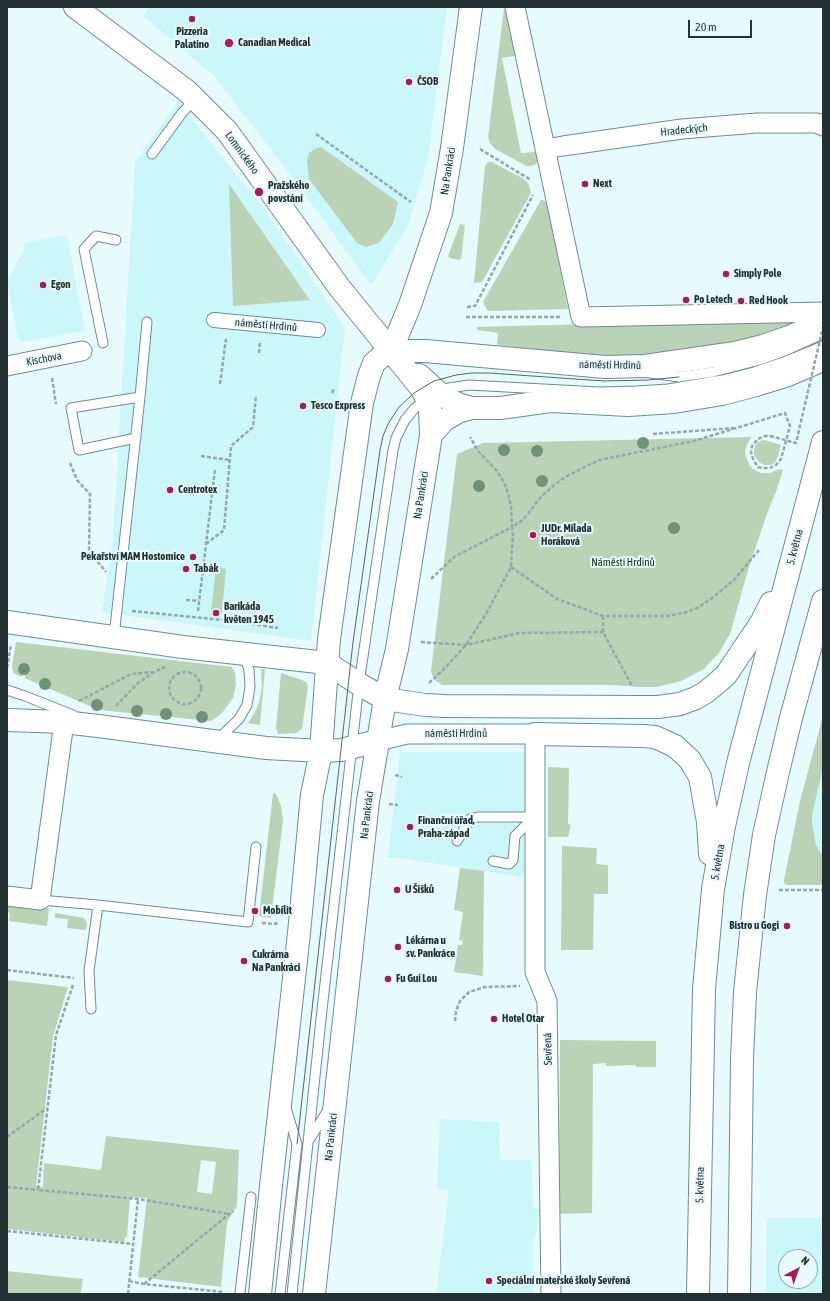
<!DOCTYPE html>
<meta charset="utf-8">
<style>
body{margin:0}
#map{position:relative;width:830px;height:1301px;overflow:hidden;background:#e7fbfd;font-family:"Asap Condensed",sans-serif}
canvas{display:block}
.frame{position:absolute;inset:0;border:8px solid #243133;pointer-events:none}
.north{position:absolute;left:778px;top:1249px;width:40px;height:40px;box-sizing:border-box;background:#e7fbfd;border:1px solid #99aaac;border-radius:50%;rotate:41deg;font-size:11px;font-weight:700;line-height:16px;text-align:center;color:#243133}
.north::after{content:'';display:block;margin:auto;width:14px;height:18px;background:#a81a5a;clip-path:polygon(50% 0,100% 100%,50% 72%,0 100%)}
.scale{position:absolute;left:688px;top:20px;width:64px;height:18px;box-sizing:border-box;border:2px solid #243133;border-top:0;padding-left:5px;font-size:12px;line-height:14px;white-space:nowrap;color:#243133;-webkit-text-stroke:3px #e7fbfd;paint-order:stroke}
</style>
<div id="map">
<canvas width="830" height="1301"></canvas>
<div class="frame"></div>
<div class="north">N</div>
<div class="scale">20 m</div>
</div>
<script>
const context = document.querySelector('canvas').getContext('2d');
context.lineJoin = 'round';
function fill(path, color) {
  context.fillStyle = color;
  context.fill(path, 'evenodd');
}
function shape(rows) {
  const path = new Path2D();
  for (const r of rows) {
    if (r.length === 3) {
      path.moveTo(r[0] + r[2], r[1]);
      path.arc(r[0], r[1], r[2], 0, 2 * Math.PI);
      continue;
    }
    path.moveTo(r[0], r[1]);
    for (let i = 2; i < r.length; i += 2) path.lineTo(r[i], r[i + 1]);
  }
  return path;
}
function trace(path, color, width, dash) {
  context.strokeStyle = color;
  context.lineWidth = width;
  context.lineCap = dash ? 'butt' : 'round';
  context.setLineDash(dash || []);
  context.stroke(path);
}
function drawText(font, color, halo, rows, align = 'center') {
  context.font = font + ' "Asap Condensed",sans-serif';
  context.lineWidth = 4;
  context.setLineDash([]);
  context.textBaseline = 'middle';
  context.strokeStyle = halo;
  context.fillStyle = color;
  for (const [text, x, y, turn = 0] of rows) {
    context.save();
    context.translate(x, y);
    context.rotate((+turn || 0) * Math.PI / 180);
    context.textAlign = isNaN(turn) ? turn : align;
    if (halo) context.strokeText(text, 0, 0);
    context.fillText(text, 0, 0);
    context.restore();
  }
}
fill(shape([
 [149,7,447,7,428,159,407,228,371,285,285,168,214,76,143,16],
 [178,102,265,210,345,328,311,641,102,612,113,538,135,162],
 [67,235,85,331,21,342,17,333,7,281,25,248,24,243],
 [400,752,526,752,527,872,522,877,398,858,388,858],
 [823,767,823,857,816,845,812,823,812,815],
 [440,1119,499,1122,500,1160,530,1160,532,1165,533,1208,539,1210,536,1235,533,1240,533,1294,436,1294,449,1190,437,1188],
 [767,1218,823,1218,823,1294,766,1294],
 [786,1257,810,1257,810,1281,786,1281]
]), '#cbf7fb');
fill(shape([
 [504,9,506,9,517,52,515,56,502,58,521,153,536,152,538,154,539,159,536,164,531,166,526,166,494,148,490,143,488,137],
 [321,147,398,202,393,224,379,243,366,247,357,243,309,179,307,160,309,153,315,149],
 [488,162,492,162,524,179,529,185,531,193,482,282,474,283,485,166],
 [229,184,310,300,233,306],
 [541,200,543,200,547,203,568,309,490,311,487,310,483,302],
 [460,224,465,225,461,259,459,260,450,258,448,256],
 [808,319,741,347,637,358,550,351,497,345,498,333,477,330,477,327,510,326],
 [751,437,746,447,745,452,746,457,750,466,753,469,761,473,770,473,779,469,783,470,776,492,768,511,748,570,730,634,719,653,704,669,681,681,657,687,639,687,614,685,442,685,435,680,432,674,431,671,457,454,483,443],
 [765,440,781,445,778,456,775,463,770,465,765,465,760,463,757,460,754,455,754,450,756,444,760,441],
 [216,567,226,569,222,613,211,612],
 [16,642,232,667,235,673,236,685,233,698,222,713,211,721,99,710,27,679,25,678,25,675,23,674,23,677,15,674,13,672,12,666],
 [262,669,265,669,260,725,248,723,256,710,259,702,262,687,261,671],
 [281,673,302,680,307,683,308,686,302,729,296,733,278,734,276,727],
 [823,716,823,767,812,815,812,823,816,845,823,857,823,885,787,885,784,883,784,880,800,801],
 [548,767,569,768,568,824,571,825,568,837,548,837],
 [273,793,275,793,277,796,281,806,283,820,271,918,259,916],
 [562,846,597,848,596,864,608,865,608,894,594,894,593,950,561,950],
 [460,868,484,871,483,976,454,972,458,945,462,945,463,941,459,940,463,912,454,910],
 [7,903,49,908,47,926,9,921,10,913,7,912],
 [55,913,84,918,87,923,86,930,67,928,68,919,55,918],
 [7,980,68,987,53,1036,36,1186,43,1187,44,1163,101,1170,106,1136,239,1150,237,1206,227,1222,221,1287,138,1277,147,1198,130,1197,127,1237,125,1237,124,1242,7,1229],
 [201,1160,216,1162,212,1194,197,1192],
 [560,1040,656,1041,656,1067,636,1067,636,1065,606,1066,606,1063,593,1064,592,1213,559,1214],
 [7,1271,83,1279,81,1293,88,1294,7,1294]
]), '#bad2b6');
const service = shape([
 [152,154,182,113,195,99],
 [103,343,84,249,96,236,116,240],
 [650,373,679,377,713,372,760,360,787,350,823,334],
 [441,392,449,388,469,385,599,392,636,391,668,389,722,380,754,372,789,360,823,346],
 [136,438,79,450,71,408,140,397],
 [114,637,140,397,147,322],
 [7,690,25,696,73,715],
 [217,740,239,719,247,705,250,687,249,670,244,654],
 [457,841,470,819,478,817,534,817],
 [493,861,509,864,513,860,515,836,533,818],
 [40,900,98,905,248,922,256,847],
 [91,1009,89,971,98,905],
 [309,1140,328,1110],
 [240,1293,251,1197],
 [280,1294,297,1144,286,1108],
 [292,1294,322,1010,359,684,393,450,396,438,405,420,415,408,427,399]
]);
const pedestrian = shape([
 [214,320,318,330]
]);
const minor = shape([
 [515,7,581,317,823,312],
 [545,149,563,146,682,129,757,123,817,123,823,126],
 [7,366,82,351],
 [378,741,407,734,535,734,535,972,547,1001,551,1294],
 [7,896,40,900,64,722]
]);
const tertiary = shape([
 [75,7,187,91,227,131,339,287,421,388,427,399,430,409,431,435,397,649,385,699,368,801,314,1294],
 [391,351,425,351,605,367,645,366,735,353,763,346,789,337,823,322],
 [419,375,439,393,449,399,458,404,472,408],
 [431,435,444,420,458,412,472,408,500,408,551,401,628,405,674,402,722,394,756,385,788,375,823,360],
 [7,622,183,647,327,663,359,684,385,699],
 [7,720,64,722,98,726,266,748,321,751,341,750,378,741],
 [260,1294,271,1186,299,933,312,795,321,751,329,639,362,403,369,376,374,363,382,356,391,351,410,305,441,213,452,148,471,7]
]);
const secondary = shape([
 [385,699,425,705,444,706,639,707,658,707,680,704,696,698,706,692,717,683,726,675,761,623,771,603],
 [535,734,643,736,655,737,675,746,690,760,700,777,708,822,710,854],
 [698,1294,704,989,713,889,724,826,739,759,823,442],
 [739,1294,742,1059,745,992,755,895,764,835,778,772,791,718,823,601]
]);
trace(service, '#6e8d90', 11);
trace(pedestrian, '#6e8d90', 16);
trace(minor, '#6e8d90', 21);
trace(tertiary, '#6e8d90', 24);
trace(secondary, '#6e8d90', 24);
trace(shape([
 [316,134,411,202],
 [480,149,531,180],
 [467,307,475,306,533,195],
 [466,317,560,317],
 [259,353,260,341],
 [52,378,56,404],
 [220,384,226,339],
 [332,393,334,389],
 [653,434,734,428],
 [201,456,229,460],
 [70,463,77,480,90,494,89,551,106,572],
 [206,544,224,530,231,446,253,427,256,395],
 [511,567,557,599,603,616,667,616,687,612,697,608,711,599,734,580,759,550],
 [431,579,454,557,512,527,511,506,508,493,504,482,497,471,478,451,470,437],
 [186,600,199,601],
 [132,611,233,621,278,628],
 [198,611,215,469],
 [603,616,603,632,632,686],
 [421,642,466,645,519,633,603,632],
 [7,668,11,644],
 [185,688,16],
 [429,683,443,670,466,645,486,614,511,567,513,534,512,527,523,520,541,497,554,485,567,476,599,460,694,441,785,413,790,426,781,459,776,465,770,468,762,468,758,467,754,461,751,453,752,446,758,439,765,436,770,436],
 [79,701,131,674,154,672],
 [116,706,138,683,154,672,165,667],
 [395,775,402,777],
 [389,804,398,805],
 [779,890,823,890],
 [262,923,276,924,277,921],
 [7,970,74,978],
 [73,985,56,1035,38,1190,138,1199,229,1214],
 [455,1021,456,1011,460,1001,469,992,485,987,520,986],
 [7,1137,47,1108],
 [7,1187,38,1190],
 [7,1231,133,1244],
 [129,1281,144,1284,224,1292],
 [144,1284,233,1211],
 [128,1294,138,1199]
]), '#95a7a9', 2.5, [4, 2]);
trace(service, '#fff', 9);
trace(pedestrian, '#fff', 14);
trace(minor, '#fff', 19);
trace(tertiary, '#fff', 22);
trace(secondary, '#fff', 22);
trace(shape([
 [297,1144,353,642,380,450,383,436,388,424,399,407,414,393,434,381,456,375,471,373,489,373,604,381,648,380,679,377]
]), '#556466', 1);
trace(shape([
 [770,436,796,443,823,327]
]), '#95a7a9', 2.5, [4, 2]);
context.fillStyle = '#709077';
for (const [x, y] of [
 [643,443],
 [504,450],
 [537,451],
 [542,481],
 [479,486],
 [674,528],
 [24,669],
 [45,684],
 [97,705],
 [137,711],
 [166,714],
 [202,717]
]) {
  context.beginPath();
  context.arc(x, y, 6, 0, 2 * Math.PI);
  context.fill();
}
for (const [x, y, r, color] of [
 [192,19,4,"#a81a5a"],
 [229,43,5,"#a81a5a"],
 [409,82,4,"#a81a5a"],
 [585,184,4,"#a81a5a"],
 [259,192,5,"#a81a5a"],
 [726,274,4,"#a81a5a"],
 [43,285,4,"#a81a5a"],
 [686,300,4,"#a81a5a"],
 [741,301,4,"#a81a5a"],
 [303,406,4,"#a81a5a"],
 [170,490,4,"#a81a5a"],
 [533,535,4,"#a81a5a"],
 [193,557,4,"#a81a5a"],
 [186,569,4,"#a81a5a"],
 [216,613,4,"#a81a5a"],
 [410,827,4,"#a81a5a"],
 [397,890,4,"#a81a5a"],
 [255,911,4,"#a81a5a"],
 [787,926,4,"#a81a5a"],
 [398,947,4,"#a81a5a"],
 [244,961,4,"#a81a5a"],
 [388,979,4,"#a81a5a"],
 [494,1019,4,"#a81a5a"],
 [489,1281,4,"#a81a5a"]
]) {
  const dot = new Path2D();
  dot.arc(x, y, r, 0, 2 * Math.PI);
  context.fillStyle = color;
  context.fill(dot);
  trace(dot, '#e7fbfd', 1.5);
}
drawText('bold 11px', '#243133', '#e7fbfd', [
 ["Pizzeria",192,32,"center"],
 ["Palatino",192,45,"center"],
 ["Canadian Medical",238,43],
 ["ČSOB",417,82],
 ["Next",593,184],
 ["Pražského",268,186],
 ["povstání",268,199],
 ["Simply Pole",734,274],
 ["Egon",51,285],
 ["Po Letech",694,300],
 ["Red Hook",749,301],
 ["Tesco Express",311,406],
 ["Centrotex",178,490],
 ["JUDr. Milada",541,529],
 ["Horáková",541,542],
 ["Pekařství MAM Hostomice",185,557,"right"],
 ["Tabák",194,569],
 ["Barikáda",224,607],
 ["květen 1945",224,620],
 ["Finanční úřad,",418,821],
 ["Praha-západ",418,834],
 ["U Šišků",405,890],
 ["Mobilit",263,911],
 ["Bistro u Gogi",779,926,"right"],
 ["Lékárna u",406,941],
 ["sv. Pankráce",406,954],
 ["Cukrárna",252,955],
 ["Na Pankráci",252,968],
 ["Fu Gui Lou",396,979],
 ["Hotel Otar",502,1019],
 ["Speciální mateřské školy Sevřená",497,1281]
], 'left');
drawText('11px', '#243133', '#e7fbfd', [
 ["Hradeckých",684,130,-6],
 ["Lomnického",242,153,54],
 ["Na Pankráci",448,171,-81],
 ["náměstí Hrdinů",266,325,5],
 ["Kischova",44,359,-11],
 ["náměstí Hrdinů",610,365,1],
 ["Na Pankráci",421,495,-81],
 ["5. května",795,547,-75],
 ["náměstí Hrdinů",456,734],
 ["Na Pankráci",367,815,-83],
 ["5. května",718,862,-80],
 ["Sevřená",548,1049,-91],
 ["Na Pankráci",331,1137,-84],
 ["5. května",700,1185,-89]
]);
drawText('11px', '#0f3809', '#e7fbfd', [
 ["Náměstí Hrdinů",623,563]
]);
</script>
